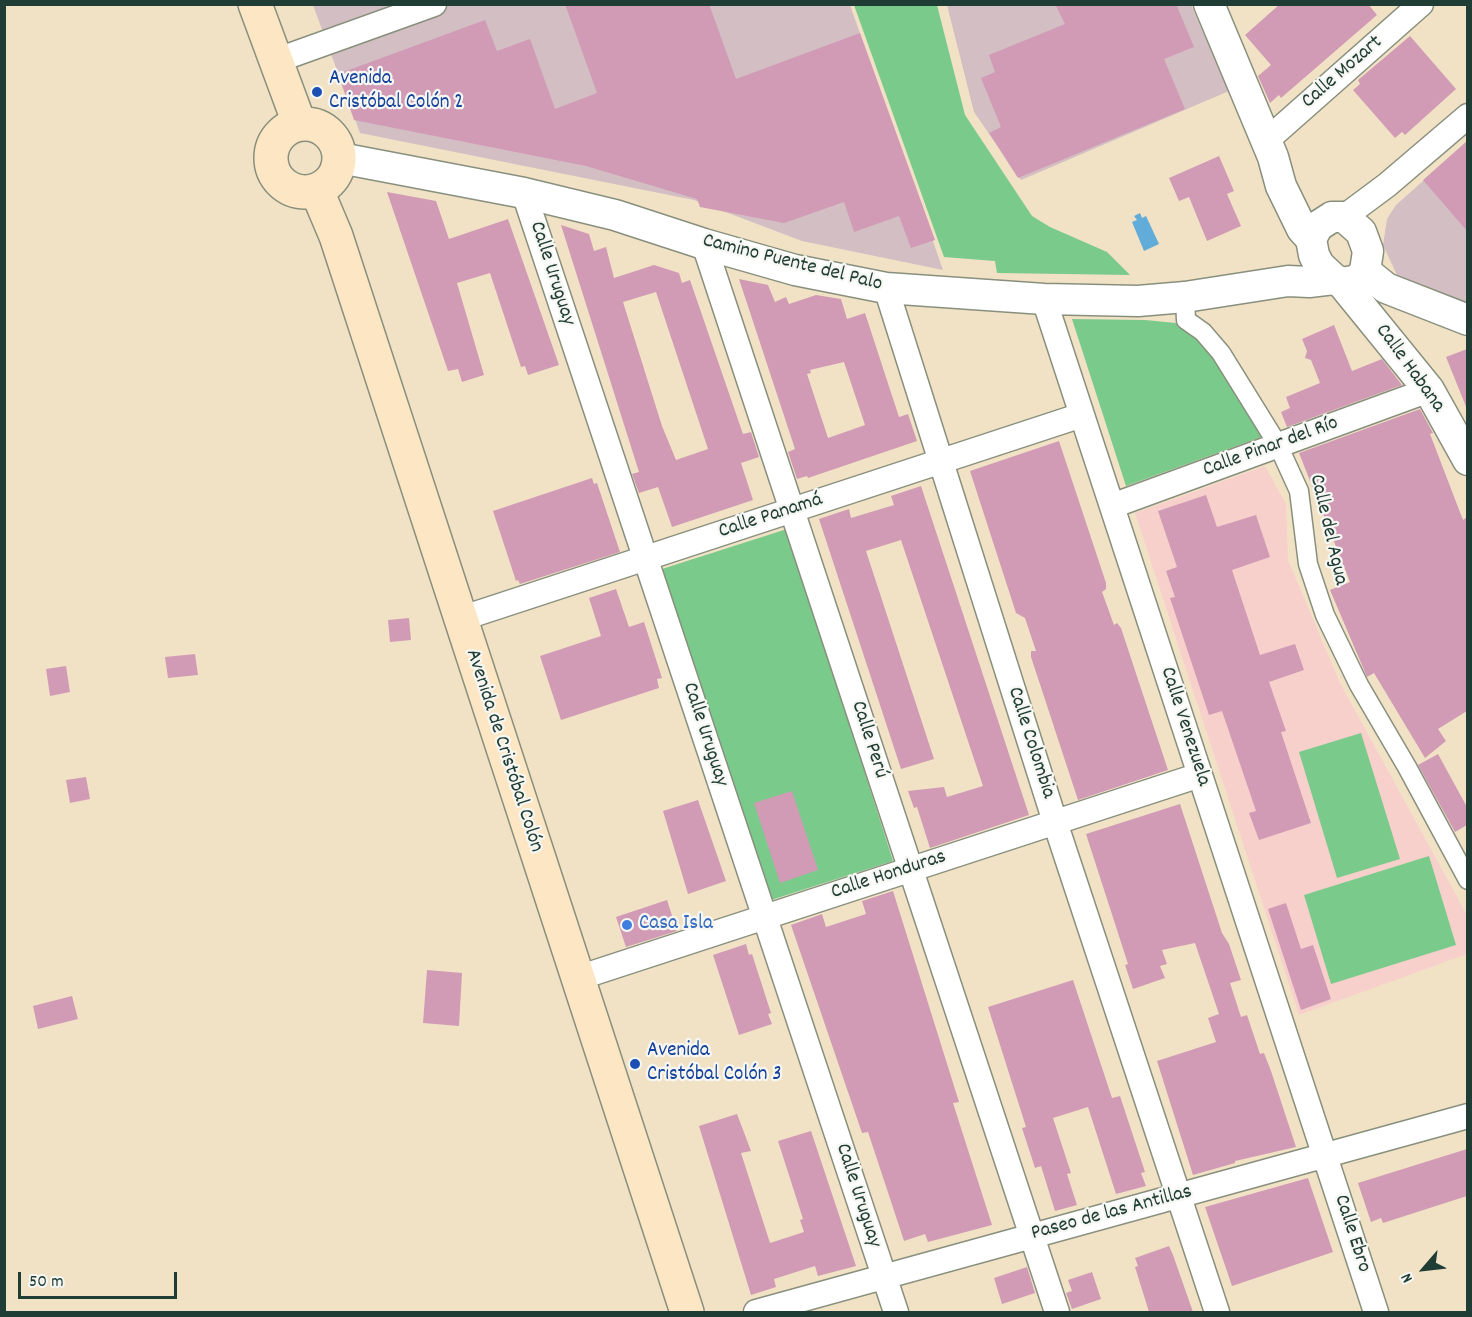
<!DOCTYPE html>
<meta charset="utf-8">
<style>
body{margin:0}
#map{position:relative;width:1472px;height:1317px;overflow:hidden;background:#f1e2c6;font-family:Dekko,sans-serif}
canvas{display:block}
.frame{position:absolute;inset:0;border:6px solid #1f3d34;pointer-events:none}
.north{position:absolute;left:1394px;top:1239px;width:60px;height:60px;-webkit-text-stroke:4px #f6f6f2;paint-order:stroke;rotate:242deg;font-size:16px;font-weight:700;line-height:24px;text-align:center;color:#1f3d34}
.north::after{content:'';display:block;margin:auto;width:21px;height:27px;background:#1f3d34;clip-path:polygon(50% 0,100% 100%,50% 72%,0 100%)}
.scale{position:absolute;left:18px;top:1272px;width:159px;height:27px;box-sizing:border-box;border:3px solid #1f3d34;border-top:0;padding-left:8px;font-size:18px;line-height:21px;white-space:nowrap;color:#1f3d34;-webkit-text-stroke:4px #f6f6f2;paint-order:stroke}
</style>
<div id="map">
<canvas width="1472" height="1317"></canvas>
<div class="frame"></div>
<div class="north">N</div>
<div class="scale">50 m</div>
</div>
<script>
const context = document.querySelector('canvas').getContext('2d');
context.lineJoin = 'round';
function fill(path, color) {
  context.fillStyle = color;
  context.fill(path, 'evenodd');
}
function shape(rows) {
  const path = new Path2D();
  for (const r of rows) {
    if (r.length === 3) {
      path.moveTo(r[0] + r[2], r[1]);
      path.arc(r[0], r[1], r[2], 0, 2 * Math.PI);
      continue;
    }
    path.moveTo(r[0], r[1]);
    for (let i = 2; i < r.length; i += 2) path.lineTo(r[i], r[i + 1]);
  }
  return path;
}
function trace(path, color, width, dash) {
  context.strokeStyle = color;
  context.lineWidth = width;
  context.lineCap = dash ? 'butt' : 'round';
  context.setLineDash(dash || []);
  context.stroke(path);
}
function drawText(font, color, halo, rows, align = 'center') {
  context.font = font + ' Dekko,sans-serif';
  context.lineWidth = 4.5;
  context.setLineDash([]);
  context.textBaseline = 'middle';
  context.strokeStyle = halo;
  context.fillStyle = color;
  for (const [text, x, y, turn = 0] of rows) {
    context.save();
    context.translate(x, y);
    context.rotate((+turn || 0) * Math.PI / 180);
    context.textAlign = isNaN(turn) ? turn : align;
    if (halo) context.strokeText(text, 0, 0);
    context.fillText(text, 0, 0);
    context.restore();
  }
}
fill(shape([
 [1265,466,1286,504,1288,560,1340,683,1467,915,1467,954,1299,1015,1135,513]
]), '#f7d0cc');
fill(shape([
 [313,5,850,5,943,270,802,241,694,200,360,133],
 [947,5,1191,5,1229,91,1021,180,974,112],
 [1467,142,1467,303,1397,275,1383,245,1387,219,1396,205]
]), '#d2bec3');
fill(shape([
 [854,5,937,5,965,115,1032,216,1050,227,1107,252,1130,275,997,273,995,261,944,257],
 [1072,319,1145,320,1186,324,1204,338,1264,436,1126,486],
 [787,529,893,861,768,901,662,569],
 [1361,733,1400,859,1337,878,1299,752],
 [1429,856,1456,945,1331,984,1304,895]
]), '#7aca8b');
fill(shape([
 [1140,213,1142,218,1146,216,1159,244,1144,251,1132,222,1137,220,1134,216]
]), '#61acd9');
fill(shape([
 [565,4,709,4,736,79,860,33,935,240,911,248,899,216,854,232,844,202,784,223,700,207,697,199,586,166,354,120,338,74,485,20,497,51,530,39,555,109,597,93],
 [1055,4,1176,4,1194,47,1164,59,1185,109,1018,178,989,133,1001,127,981,78,995,72,989,55,1065,24],
 [1280,4,1368,4,1377,15,1281,98,1279,95,1270,103,1258,76,1271,65,1245,35],
 [1410,36,1456,89,1405,135,1402,132,1395,138,1353,90,1360,84,1358,80],
 [1467,141,1467,231,1423,180],
 [1219,156,1234,191,1227,194,1241,226,1207,241,1189,197,1179,201,1169,178],
 [387,192,436,201,449,239,508,219,559,365,528,375,525,366,521,367,490,273,457,283,484,375,462,382,458,369,448,371],
 [561,225,589,234,594,251,606,247,614,278,654,265,679,273,682,283,690,280,743,434,751,432,759,457,741,463,753,500,672,527,658,487,639,493,632,474,639,472],
 [656,292,708,449,676,460,662,426,623,302],
 [739,279,768,285,775,302,786,297,789,304,816,295,841,299,847,319,865,313,899,417,908,414,917,441,808,478,807,476,797,479,788,452,795,449],
 [844,362,865,425,828,438,807,374,811,373,810,370],
 [1334,325,1352,371,1382,359,1402,385,1287,427,1281,412,1290,408,1286,397,1320,383,1311,360,1305,358,1307,351,1302,339],
 [1467,349,1467,409,1446,357],
 [1420,409,1433,433,1430,434,1463,520,1467,517,1467,711,1438,729,1446,741,1425,758,1374,673,1367,677,1330,590,1350,582,1299,453],
 [1059,441,1106,583,1106,589,1102,592,1114,625,1117,623,1121,628,1168,770,1078,800,1031,657,1031,651,1036,651,1025,618,1016,613,970,471],
 [592,478,594,484,597,483,620,552,520,584,518,580,516,581,493,511],
 [921,486,1029,815,930,848,917,807,914,808,908,791,944,787,947,797,983,786,901,540,866,551,934,759,901,769,819,519,849,509,851,518,894,505,891,496],
 [1206,495,1217,527,1256,515,1270,557,1232,570,1260,655,1295,644,1304,670,1269,682,1286,731,1281,732,1311,823,1259,840,1249,813,1256,811,1222,711,1209,715,1170,598,1175,597,1166,571,1177,567,1158,511],
 [616,589,629,627,644,622,662,678,657,679,659,688,561,720,540,656,601,636,589,598],
 [409,618,411,640,390,642,388,620],
 [195,654,198,675,168,678,165,657],
 [66,666,70,692,50,696,46,669],
 [1438,754,1467,807,1467,825,1455,832,1418,765],
 [86,777,90,799,70,803,66,780],
 [792,791,818,870,780,883,754,803],
 [698,800,726,881,688,894,663,811],
 [1180,804,1222,933,1229,944,1241,980,1230,983,1241,1017,1247,1015,1260,1054,1264,1053,1271,1071,1296,1147,1235,1161,1235,1163,1193,1175,1157,1061,1216,1042,1208,1018,1219,1014,1195,943,1162,950,1167,964,1160,966,1165,978,1133,989,1125,965,1128,964,1086,834],
 [893,891,959,1102,953,1103,992,1225,928,1242,925,1234,904,1241,868,1132,862,1133,791,925,822,914,826,927,866,914,862,901],
 [667,900,677,931,626,947,616,917],
 [1286,903,1301,949,1313,945,1331,999,1301,1010,1268,909],
 [746,944,749,955,752,954,771,1013,768,1014,772,1024,739,1035,713,955],
 [427,970,462,973,459,1026,423,1023],
 [1073,980,1112,1098,1120,1096,1145,1172,1141,1173,1146,1186,1116,1194,1088,1107,1053,1118,1071,1173,1067,1174,1077,1205,1055,1211,1041,1166,1035,1168,1022,1128,1026,1127,988,1007],
 [72,996,78,1019,38,1029,33,1006],
 [737,1114,751,1151,741,1153,770,1243,804,1232,800,1220,803,1219,778,1141,811,1131,856,1266,818,1276,815,1266,774,1279,776,1287,751,1295,699,1126],
 [1467,1149,1467,1196,1383,1223,1381,1218,1371,1222,1358,1183],
 [1308,1178,1333,1252,1232,1286,1205,1207],
 [1169,1246,1173,1255,1193,1312,1149,1312,1135,1267,1138,1266,1135,1258],
 [1027,1267,1035,1293,1002,1304,994,1278],
 [1092,1272,1101,1299,1072,1309,1066,1293,1072,1291,1068,1280]
]), '#d19bb5');
const pedestrian = shape([
 [1185,297,1186,320,1203,332,1221,353,1278,445,1299,491,1308,564,1325,615,1359,685,1407,767,1468,880]
]);
const minor = shape([
 [275,61,434,4],
 [1266,141,1421,4],
 [524,193,896,1312],
 [1344,217,1387,185,1468,116],
 [704,244,1057,1312],
 [886,288,1055,822,1217,1312],
 [1044,299,1376,1312],
 [1112,506,1429,390],
 [460,619,1082,415],
 [578,978,1200,775],
 [756,1312,1468,1116]
]);
const tertiary = shape([
 [1209,4,1273,157,1281,186,1302,229,1311,239],
 [340,158,524,193,615,215,704,244,795,270,886,288,1044,299,1138,301,1185,297,1288,281,1309,282,1334,279],
 [1332,217,1344,217,1361,232,1368,251,1365,271,1358,280,1342,283,1334,279,1319,265,1314,255,1311,239,1318,226,1332,217],
 [1365,271,1386,288,1468,320],
 [1342,283,1429,390,1468,460]
]);
const secondary = shape([
 [255,4,299,123],
 [305,158,34],
 [317,191,336,236,687,1312]
]);
trace(pedestrian, '#88907d', 21);
trace(minor, '#88907d', 27);
trace(tertiary, '#88907d', 33);
trace(secondary, '#88907d', 36);
trace(pedestrian, '#fff', 18);
trace(minor, '#fff', 24);
trace(tertiary, '#fff', 30);
trace(secondary, '#fce6c4', 33);
for (const [x, y, r, color] of [
 [317,92,6,"#1a4fb4"],
 [627,925,6,"#3f7fe0"],
 [635,1064,6,"#1a4fb4"]
]) {
  const dot = new Path2D();
  dot.arc(x, y, r, 0, 2 * Math.PI);
  context.fillStyle = color;
  context.fill(dot);
  trace(dot, '#f6f6f2', 2);
}
drawText('21px', '#1f3d34', '#f6f6f2', [
 ["Calle Mozart",1343,73,-41],
 ["Camino Puente del Palo",792,264,14],
 ["Calle Uruguay",551,274,72],
 ["Calle Habana",1409,369,54],
 ["Calle Pinar del Río",1271,448,-20],
 ["Calle Panamá",771,517,-18],
 ["Calle del Agua",1327,530,77],
 ["Calle Venezuela",1184,727,72],
 ["Calle Uruguay",704,735,72],
 ["Calle Perú",868,740,72],
 ["Calle Colombia",1030,743,72],
 ["Avenida de Cristóbal Colón",503,751,72],
 ["Calle Honduras",889,876,-18],
 ["Calle Uruguay",857,1196,72],
 ["Paseo de las Antillas",1112,1214,-15],
 ["Calle Ebro",1351,1234,72]
]);
drawText('21px', '#164399', '#f6f6f2', [
 ["Avenida",329,80],
 ["Cristóbal Colón 2",329,104],
 ["Avenida",647,1052],
 ["Cristóbal Colón 3",647,1076]
], 'left');
drawText('21px', '#366cbe', '#f6f6f2', [
 ["Casa Isla",639,925]
], 'left');
</script>
